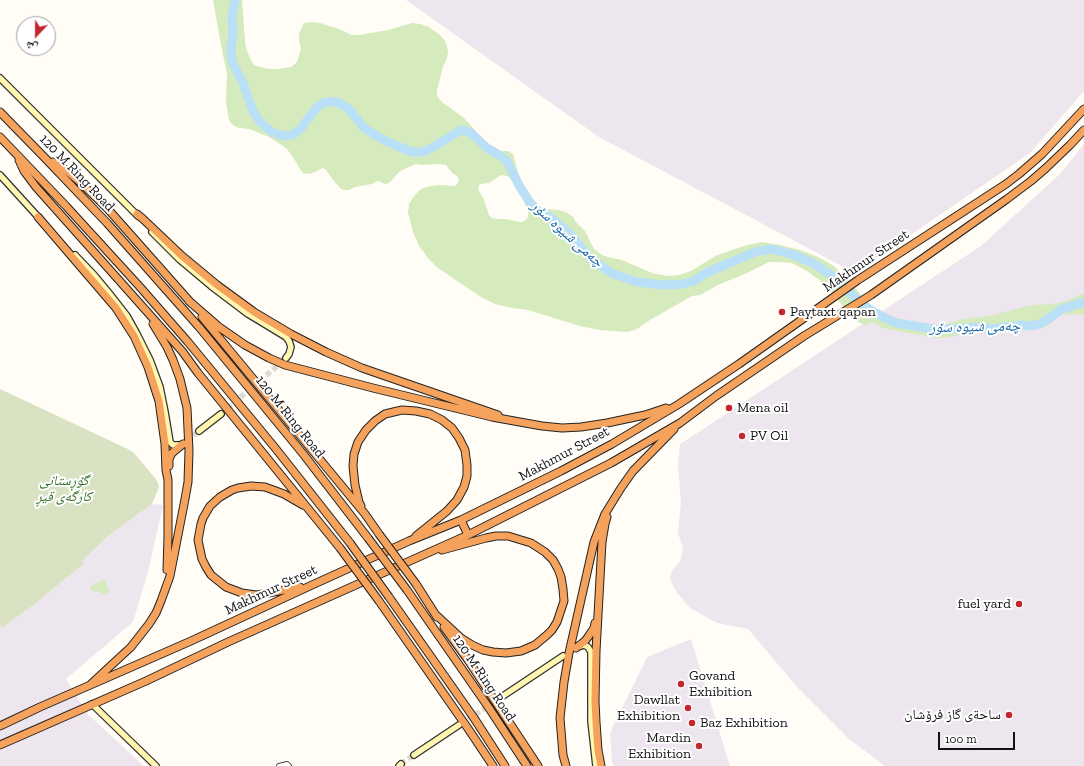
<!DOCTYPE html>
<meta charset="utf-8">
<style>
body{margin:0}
#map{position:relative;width:1084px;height:766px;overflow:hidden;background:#fffdf5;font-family:"Zilla Slab","Noto Naskh Arabic",serif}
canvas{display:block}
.north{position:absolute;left:16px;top:16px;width:40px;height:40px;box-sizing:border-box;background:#fff;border:1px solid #a0a0a0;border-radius:50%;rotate:202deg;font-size:11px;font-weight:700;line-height:16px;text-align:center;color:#111}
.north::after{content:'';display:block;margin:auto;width:14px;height:18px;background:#c4262e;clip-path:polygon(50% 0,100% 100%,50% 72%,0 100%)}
.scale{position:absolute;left:938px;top:732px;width:77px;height:18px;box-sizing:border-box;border:2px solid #111;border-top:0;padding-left:5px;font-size:12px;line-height:14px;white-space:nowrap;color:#111;-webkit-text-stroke:3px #fff;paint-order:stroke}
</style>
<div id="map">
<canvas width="1084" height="766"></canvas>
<div class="north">ش</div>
<div class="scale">100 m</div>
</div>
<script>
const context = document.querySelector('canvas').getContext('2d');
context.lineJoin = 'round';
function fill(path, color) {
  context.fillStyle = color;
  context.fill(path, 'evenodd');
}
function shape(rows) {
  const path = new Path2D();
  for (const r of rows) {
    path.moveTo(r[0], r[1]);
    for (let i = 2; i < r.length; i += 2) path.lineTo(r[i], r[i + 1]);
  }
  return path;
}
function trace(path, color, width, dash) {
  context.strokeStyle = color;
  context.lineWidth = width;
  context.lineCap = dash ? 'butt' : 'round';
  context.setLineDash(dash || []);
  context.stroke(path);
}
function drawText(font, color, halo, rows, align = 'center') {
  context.font = font + ' "Zilla Slab","Noto Naskh Arabic",serif';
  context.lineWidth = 4;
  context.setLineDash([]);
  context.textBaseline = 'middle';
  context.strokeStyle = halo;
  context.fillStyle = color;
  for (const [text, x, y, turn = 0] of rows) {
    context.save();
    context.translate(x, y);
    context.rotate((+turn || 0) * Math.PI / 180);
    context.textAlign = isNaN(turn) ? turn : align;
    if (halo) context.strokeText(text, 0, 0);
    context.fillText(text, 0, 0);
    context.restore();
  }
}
fill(shape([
 [406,0,1084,0,1084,91,1030,153,855,273,599,137],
 [1084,144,1084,766,885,766,849,739,798,688,748,629,717,623,690,608,679,595,673,586,670,578,672,570,680,562,683,548,678,533,681,502,678,466,680,444,688,439,981,246,1061,173],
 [152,504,163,505,148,572,133,622,66,679,88,715,90,717,91,717,144,766,0,766,0,625,2,628,42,599,43,597,84,564,81,561,107,537],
 [691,639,730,766,614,766,612,762,610,733,647,657]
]), '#eee6ef');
fill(shape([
 [213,0,242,0,245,40,246,48,249,56,252,62,254,65,260,67,269,69,279,69,291,67,297,62,299,56,301,49,299,41,299,34,304,23,310,22,320,23,339,29,352,35,359,35,388,30,412,23,420,24,429,27,440,35,446,42,448,51,447,58,443,67,437,90,437,96,442,102,464,118,475,130,484,142,489,147,495,150,502,151,508,151,513,154,520,180,535,204,540,208,558,210,566,212,573,217,576,222,585,231,594,249,604,256,622,260,652,273,668,276,679,275,691,271,715,256,747,245,762,242,780,245,800,250,818,257,834,266,845,276,860,294,873,308,881,312,893,317,909,321,936,325,950,323,963,319,994,315,1027,306,1059,303,1071,299,1084,293,1084,315,1071,314,1063,315,1057,317,1052,323,1045,327,1036,329,1026,329,1005,332,982,331,972,332,950,337,938,338,920,335,882,328,872,322,865,325,856,321,822,282,807,271,792,263,779,262,769,262,747,273,718,285,700,295,692,296,650,320,637,329,627,332,600,330,580,326,528,310,512,308,495,304,481,297,438,268,428,258,419,246,413,232,408,212,409,204,415,195,421,189,430,186,440,185,455,186,458,183,459,180,457,176,452,173,446,165,439,164,421,165,416,164,400,171,390,182,387,184,385,184,378,181,372,184,355,187,349,190,346,190,341,189,333,180,326,170,323,168,310,174,303,173,300,169,291,154,286,148,269,137,249,129,240,128,234,126,230,122,228,115,226,102,227,74,221,45],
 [501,175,507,176,510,178,524,201,528,212,528,217,526,220,522,222,519,222,506,219,497,219,492,218,489,215,484,200,479,191,478,188,480,184,489,183],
 [104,579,110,592,105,595,98,591,92,592,90,587]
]), '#d5ebbd');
fill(shape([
 [0,389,130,450,134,453,155,478,158,483,159,487,152,504,107,537,82,561,84,564,43,597,42,599,2,628,0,625]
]), '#d9e3c4');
trace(shape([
 [235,0,232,17,233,33,231,50,232,62,243,83,253,111,261,123,272,132,283,136,293,135,302,127,317,107,325,102,337,102,349,109,363,127,378,137,397,146,412,152,423,152,435,146,461,130,466,131,472,134,487,148,499,155,507,161,520,187,529,201,537,210,548,216,560,225,570,234,589,257,611,273,637,282,662,285,683,284,694,281,706,273,755,252,771,249,791,254,813,263,835,278,853,296,869,309,885,318,896,323,939,330,979,327,993,329,1021,325,1030,326,1040,324,1051,317,1062,309,1084,302]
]), '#b9e0f7', 9);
trace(shape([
 [221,414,283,361],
 [187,441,199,431],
 [461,724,503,696],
 [401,764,414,755]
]), '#dbdad3', 5.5, [5.5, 3]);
const street = shape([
 [279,766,287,764,289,766]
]);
const secondary = shape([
 [0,78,138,216],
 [0,175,40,219],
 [152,232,180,260,211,286,248,314,286,337,289,341,291,347,289,354,286,358],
 [75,255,95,276,109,293,127,316,137,334,150,360,160,387,165,412,170,442,173,445,181,445],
 [199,431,221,414],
 [578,647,584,645,588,647,591,652,591,721,596,766],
 [503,696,563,656],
 [92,704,156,766],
 [414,755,459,725],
 [399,766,401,764]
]);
const highway = shape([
 [0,112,44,157,107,223,199,327,304,455,368,538],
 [0,137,66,206,140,287,188,342,276,449,350,543],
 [19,160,24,171,36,187,182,351,198,373,340,548],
 [53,162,66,170,80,182,107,208,192,304],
 [137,214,143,219,182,256,217,285,254,312,291,334,326,352,362,368,498,415],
 [38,217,116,308,134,336,148,367,159,401,165,444,166,470,168,480,168,536,167,570],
 [189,301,219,327,245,345,269,358,285,365,373,388,492,417,542,426,562,428,581,427,607,423,645,415,666,408],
 [202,317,365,514,379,534],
 [169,466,169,459,172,453,183,444],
 [361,506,359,502,355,485,353,466,354,454,358,442,366,430,375,421,385,414,402,410,416,411,430,414,442,420,452,428,459,438,465,450,467,465,467,476,464,487,457,500,447,511,416,536],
 [461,520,468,535],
 [416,584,437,617],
 [300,587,263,594,256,595,242,593,226,587,211,575,206,567,202,559,198,540,201,524,203,518,210,506,220,497,232,490,238,488,251,486,265,487,284,494,303,505],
 [407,590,489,708,527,766],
 [389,597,474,718,505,766],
 [379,601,469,730,493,766],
 [435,614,461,638,472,645,483,650,493,652,506,653,521,651,535,645,547,635,552,630,557,622,564,601,563,589,561,577,558,569,553,560,545,552,531,543,508,536,496,536,486,538,442,550],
 [444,627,468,660,538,766],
 [576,648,585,641,588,637,594,628,595,623],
 [91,684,131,647,149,624,156,613,161,601,170,576,185,499,188,482,189,451,187,408,180,379,173,360,167,347,153,324],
 [0,726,40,707,191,641,312,585,409,541,461,520,561,471,612,444,679,404,739,364,858,280,1006,184,1019,174,1042,154,1084,109],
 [0,745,146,681,228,642,468,535,611,463,680,423,716,396,804,336,871,295,1007,199,1031,181,1046,168,1070,145,1084,130],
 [566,766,563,755,560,718,564,682,569,653,594,542,605,514,621,488,633,471,674,429],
 [601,766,598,750,596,722,595,701,596,651,602,542,605,524,607,517]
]);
trace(street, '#444', 6);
trace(secondary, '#333', 8);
trace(highway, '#222', 9);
trace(street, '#fff', 4);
trace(secondary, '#fff6b0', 5.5);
trace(highway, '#f5a25d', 7);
const highwayBridge = shape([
 [379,534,416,584],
 [368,538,407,590],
 [350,543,389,597],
 [340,548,379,601]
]);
trace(highwayBridge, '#222', 9, []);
trace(highwayBridge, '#f5a25d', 7);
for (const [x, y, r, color] of [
 [782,312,4,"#c4262e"],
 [729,408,4,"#c4262e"],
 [742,436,4,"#c4262e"],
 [1019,604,4,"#c4262e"],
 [681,684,4,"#c4262e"],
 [688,708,4,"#c4262e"],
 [1009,715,4,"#c4262e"],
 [692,723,4,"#c4262e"],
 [699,746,4,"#c4262e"]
]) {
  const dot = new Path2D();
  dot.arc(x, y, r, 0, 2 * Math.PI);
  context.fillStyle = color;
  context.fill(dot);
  trace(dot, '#fff', 1.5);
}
drawText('14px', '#111', '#fff', [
 ["120 M Ring Road",77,173,46],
 ["Makhmur Street",866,261,-34],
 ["120 M Ring Road",290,417,51],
 ["Makhmur Street",564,454,-28],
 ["Makhmur Street",271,590,-25],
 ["120 M Ring Road",484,678,56]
]);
drawText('14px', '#111', '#fff', [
 ["Paytaxt qapan",790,312],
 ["Mena oil",737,408],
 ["PV Oil",750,436],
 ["fuel yard",1011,604,"right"],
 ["Govand",689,676],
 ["Exhibition",689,692],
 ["Dawllat",680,700,"right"],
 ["Exhibition",680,716,"right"],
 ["ساحةی گاز فرۆشان",1001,715,"right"],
 ["Baz Exhibition",700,723],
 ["Mardin",691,738,"right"],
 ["Exhibition",691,754,"right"]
], 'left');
drawText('italic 14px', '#2f6b1f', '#fff', [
 ["گۆڕستانی",64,481],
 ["کارگەی قیڕ",64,497]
]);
drawText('italic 15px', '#1768a6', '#fff', [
 ["چەمی شیوە سۆر",567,234,42],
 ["چەمی شیوە سۆر",975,327,-1]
]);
</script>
